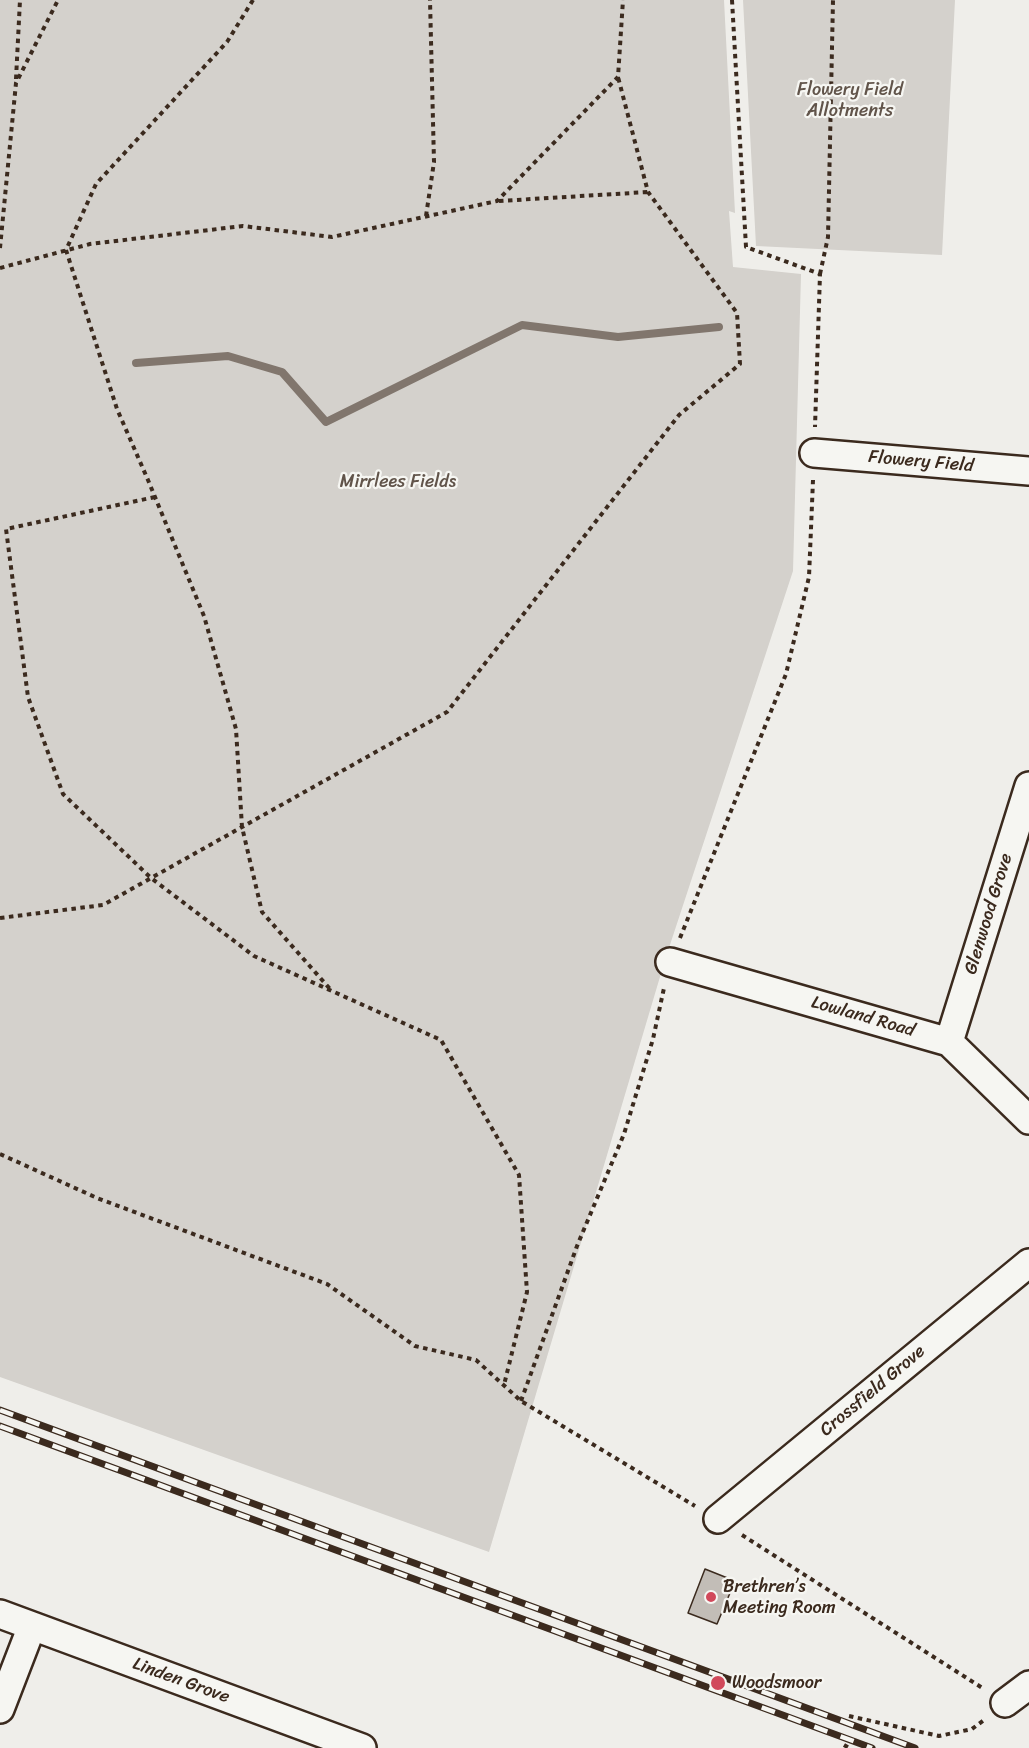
<!DOCTYPE html>
<meta charset="utf-8">
<style>
body{margin:0}
canvas{display:block;background:#efeeea}
</style>
<canvas width="1029" height="1748"></canvas>
<script>
const context = document.querySelector('canvas').getContext('2d');
context.lineJoin = 'round';
function fill(path, color) {
  context.fillStyle = color;
  context.fill(path, 'evenodd');
}
function shape(rows) {
  const path = new Path2D();
  for (const r of rows) {
    path.moveTo(r[0], r[1]);
    for (let i = 2; i < r.length; i += 2) path.lineTo(r[i], r[i + 1]);
  }
  return path;
}
function trace(path, color, width, dash) {
  context.strokeStyle = color;
  context.lineWidth = width;
  context.lineCap = dash ? 'butt' : 'round';
  context.setLineDash(dash || []);
  context.stroke(path);
}
function drawText(font, color, halo, rows, align = 'center') {
  context.font = font + ' Sriracha,sans-serif';
  context.lineWidth = 4.5;
  context.setLineDash([]);
  context.textBaseline = 'middle';
  context.strokeStyle = halo;
  context.fillStyle = color;
  for (const [text, x, y, turn = 0] of rows) {
    context.save();
    context.translate(x, y);
    context.rotate((+turn || 0) * Math.PI / 180);
    context.textAlign = isNaN(turn) ? turn : align;
    if (halo) context.strokeText(text, 0, 0);
    context.fillText(text, 0, 0);
    context.restore();
  }
}
fill(shape([
 [0,0,724,0,735,213,729,211,733,267,801,274,793,571,665,960,489,1552,0,1377],
 [743,0,955,0,942,255,756,246]
]), '#d4d1cc');
trace(shape([
 [136,363,228,356,282,372,326,422,522,325,618,337,719,327]
]), '#81766d', 8);
const building = shape([
 [705,1569,735,1581,717,1624,688,1613,705,1569]
]);
fill(building, '#c2bdb7');
trace(building, '#3b2a1e', 1.5);
const minor = shape([
 [814,453,1029,471],
 [670,962,949,1042,1029,1120],
 [949,1042,1029,786],
 [718,1519,1029,1263],
 [0,1614,362,1748],
 [1005,1703,1029,1685],
 [0,1709,32,1626]
]);
trace(minor, '#3b2a1e', 32);
trace(shape([
 [253,0,227,42,96,184,66,250,117,409,148,480,204,616,236,729,242,827,262,912,330,989],
 [732,0,746,247,820,274,815,427],
 [16,79,20,0],
 [499,201,648,192],
 [426,216,434,162,430,0],
 [0,248,16,83,58,0],
 [0,268,90,244,243,226,332,237,497,201,618,77,623,0],
 [820,274,828,237,833,0],
 [155,497,6,529,28,697,63,794,151,878,254,956,441,1040,519,1175,527,1292,504,1385],
 [0,918,103,905,447,712,679,415,740,364,737,313,648,192,618,77],
 [680,938,786,674,809,577,813,480],
 [0,1154,97,1198,327,1284,415,1346,476,1360,521,1401,695,1506],
 [521,1401,577,1246,624,1134,653,1039,664,988],
 [742,1535,984,1689],
 [849,1716,939,1736,972,1729,984,1720],
 [844,1745,849,1748]
]), '#3b2a1e', 4, [4.5, 4.5]);
trace(minor, '#f6f6f2', 27);
const rail = shape([
 [0,1410,915,1748],
 [0,1426,872,1748]
]);
trace(rail, '#3b2a1e', 7);
trace(rail, '#f6f6f2', 4.5, [14]);
for (const [x, y, r, color] of [
 [711,1597,6,"#d1495b"],
 [718,1683,8,"#d1495b"]
]) {
  const dot = new Path2D();
  dot.arc(x, y, r, 0, 2 * Math.PI);
  context.fillStyle = color;
  context.fill(dot);
  trace(dot, '#f6f6f2', 2);
}
drawText('18px', '#61544a', '#f6f6f2', [
 ["Flowery Field",850,90],
 ["Allotments",850,111],
 ["Mirrlees Fields",398,482]
]);
drawText('18px', '#3b2a1e', '#f6f6f2', [
 ["Flowery Field",921,462,5],
 ["Glenwood Grove",989,914,-73],
 ["Lowland Road",863,1017,16],
 ["Crossfield Grove",873,1391,-40],
 ["Linden Grove",181,1681,20]
]);
drawText('18px', '#3b2a1e', '#f6f6f2', [
 ["Brethren’s",723,1587],
 ["Meeting Room",723,1608],
 ["Woodsmoor",732,1683]
], 'left');
</script>
